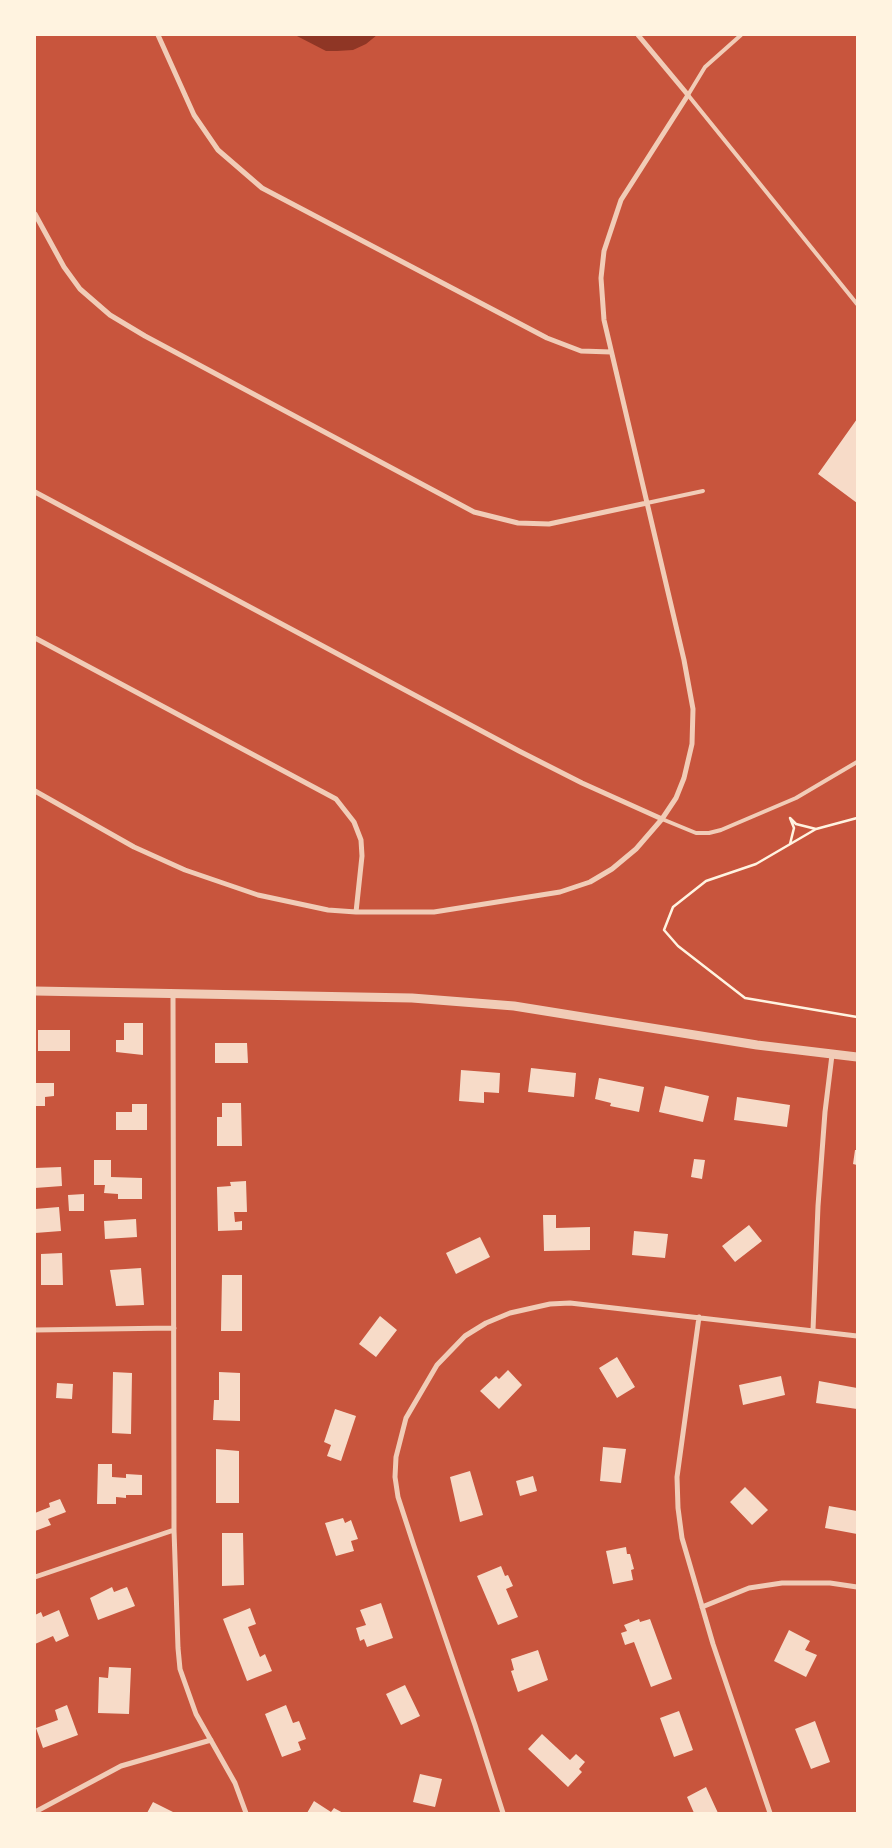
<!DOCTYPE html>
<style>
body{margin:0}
#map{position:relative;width:892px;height:1848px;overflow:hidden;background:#c8553d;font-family:"Alegreya Sans",sans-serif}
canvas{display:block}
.frame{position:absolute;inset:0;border:36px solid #fff3e0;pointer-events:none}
</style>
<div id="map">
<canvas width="892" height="1848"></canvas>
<div class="frame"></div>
</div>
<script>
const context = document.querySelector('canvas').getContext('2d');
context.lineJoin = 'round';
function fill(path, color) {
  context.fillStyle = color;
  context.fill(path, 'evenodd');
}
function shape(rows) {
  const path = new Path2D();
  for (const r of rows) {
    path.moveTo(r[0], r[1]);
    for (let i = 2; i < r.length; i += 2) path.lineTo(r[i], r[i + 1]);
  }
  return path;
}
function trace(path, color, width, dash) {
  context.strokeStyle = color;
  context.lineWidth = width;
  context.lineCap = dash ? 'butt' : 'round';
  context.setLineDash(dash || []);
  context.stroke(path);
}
fill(shape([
 [295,35,377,35,366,44,353,50,337,51,326,51]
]), '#8f3625');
fill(shape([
 [857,419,857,503,818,474],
 [124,1023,143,1023,143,1055,116,1052,116,1040,124,1040],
 [38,1030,70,1030,70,1051,38,1051],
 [215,1043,247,1043,248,1063,215,1063],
 [531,1068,576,1073,574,1097,528,1092],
 [461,1070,500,1073,499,1093,484,1092,484,1103,459,1101],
 [599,1078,644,1087,639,1112,610,1106,611,1103,595,1099],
 [35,1083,54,1083,54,1096,45,1097,45,1106,35,1106],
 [665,1086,709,1096,703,1122,659,1112],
 [737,1097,790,1105,787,1127,734,1120],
 [222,1103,241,1103,242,1146,217,1146,217,1117,222,1117],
 [132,1104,147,1104,147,1130,116,1130,116,1112,132,1112],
 [855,1150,857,1150,857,1165,853,1164],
 [694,1159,705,1160,702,1179,691,1177],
 [94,1160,111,1160,111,1177,142,1178,142,1199,118,1199,118,1194,104,1193,105,1185,94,1185],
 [61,1167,62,1186,35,1188,35,1168],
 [246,1181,247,1212,234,1212,235,1222,242,1221,242,1230,218,1231,217,1187,231,1186,230,1182],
 [84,1194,84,1211,69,1211,68,1195],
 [59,1207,61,1231,35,1233,35,1209],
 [543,1215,556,1215,556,1228,590,1227,590,1250,544,1251],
 [136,1219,137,1237,105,1239,104,1221],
 [749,1225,762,1241,735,1262,722,1246],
 [634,1231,668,1234,665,1258,632,1255],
 [480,1237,490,1257,456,1274,446,1253],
 [62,1253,63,1285,41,1285,41,1254],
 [141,1268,144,1305,116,1306,110,1270],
 [222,1275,242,1275,242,1331,221,1331],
 [380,1316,397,1330,376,1357,359,1344],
 [617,1357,635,1387,617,1398,599,1368],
 [508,1370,522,1385,499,1409,480,1391,496,1376,499,1379],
 [113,1372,132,1373,131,1434,112,1433],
 [219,1372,240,1373,240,1421,213,1420,214,1400,219,1400],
 [781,1376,785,1395,743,1405,739,1385],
 [819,1381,857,1388,857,1409,816,1403],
 [57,1383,73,1384,72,1399,56,1398],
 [335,1409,356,1416,341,1461,327,1456,331,1445,324,1442],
 [603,1447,626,1449,621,1483,600,1481],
 [216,1449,239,1451,239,1503,216,1503],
 [98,1464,112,1464,112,1477,126,1478,126,1474,142,1475,142,1495,126,1495,126,1498,116,1497,116,1504,97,1504],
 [470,1471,483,1515,460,1522,450,1477],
 [533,1476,537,1491,520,1496,516,1481],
 [745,1487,768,1510,752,1525,730,1502],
 [60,1499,66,1512,48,1519,51,1525,35,1531,35,1513,50,1507,49,1503],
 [829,1506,857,1511,857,1534,825,1528],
 [343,1518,345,1523,351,1520,358,1539,351,1541,354,1551,336,1556,325,1523],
 [222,1533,243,1533,244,1585,222,1586],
 [626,1547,627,1554,630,1554,634,1569,631,1570,633,1580,613,1584,606,1551],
 [501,1566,505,1576,508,1575,513,1586,506,1589,518,1617,498,1625,477,1576],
 [112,1587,114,1592,127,1587,135,1606,98,1620,90,1598],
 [381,1603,393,1638,367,1647,364,1639,360,1641,356,1628,366,1625,360,1610],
 [250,1608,256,1624,248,1627,260,1657,265,1654,272,1671,247,1681,223,1619],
 [59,1610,69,1636,56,1642,53,1636,35,1644,35,1615,41,1612,43,1617],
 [639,1619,640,1622,650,1619,672,1679,651,1687,634,1642,625,1645,621,1633,627,1631,624,1625],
 [789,1630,810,1641,805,1650,817,1655,806,1677,774,1661],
 [538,1650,548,1680,518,1692,511,1671,514,1670,511,1659],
 [109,1667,131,1668,129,1714,98,1713,99,1677,108,1678],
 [405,1685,420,1716,401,1725,386,1694],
 [67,1705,78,1735,43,1748,36,1728,58,1720,55,1710],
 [286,1705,293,1723,299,1721,306,1739,298,1742,301,1750,282,1757,265,1714],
 [679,1711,693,1750,674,1757,660,1718],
 [815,1721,830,1762,811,1769,795,1729],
 [542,1734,570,1760,576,1754,585,1762,579,1769,582,1772,568,1787,528,1749],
 [420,1774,442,1779,435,1807,413,1802],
 [706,1787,718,1813,694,1813,687,1797],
 [314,1801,331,1812,334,1808,343,1813,307,1813],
 [153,1802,175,1813,147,1813]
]), '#f7dbc8');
trace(shape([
 [816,829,857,818],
 [790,844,794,828,790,818,796,824,816,829,756,864,706,881,673,907,664,930,678,946,745,998,857,1017]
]), '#fff3e0', 2.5);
trace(shape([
 [741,35,705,67,688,95,857,304],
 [647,503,703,491],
 [662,819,696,833,709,833,721,830,796,798,857,762]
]), '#f1ccb7', 4);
trace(shape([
 [158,35,194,115,218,150,262,188,547,338,581,351,611,352],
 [35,214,64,267,80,289,110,315,145,336,474,512,518,523,549,524,647,503],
 [35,492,519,751,582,783,662,819],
 [35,638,336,799,354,822,361,840,362,856,356,912],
 [35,791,134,847,185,870,258,895,328,910,356,912,434,912,560,892,590,882,612,869,636,849,662,819,676,798,684,778,692,744,693,709,684,660,604,320,601,278,604,251,621,200,688,95,638,35],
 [173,994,174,1530,178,1648,180,1669,196,1714,235,1783,246,1813],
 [699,1317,677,1477,678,1508,682,1538,713,1644,770,1813],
 [35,1330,174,1328],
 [813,1330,818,1206,825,1112,832,1055],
 [35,1577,174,1530],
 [702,1607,749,1588,782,1583,830,1583,857,1587],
 [35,1812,121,1766,211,1740],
 [503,1813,475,1725,414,1546,398,1497,395,1477,396,1457,406,1418,437,1365,465,1336,486,1323,510,1313,550,1304,570,1303,857,1336]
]), '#f1ccb7', 5);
trace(shape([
 [35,991,412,998,514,1006,757,1045,857,1057]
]), '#f1ccb7', 9);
</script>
